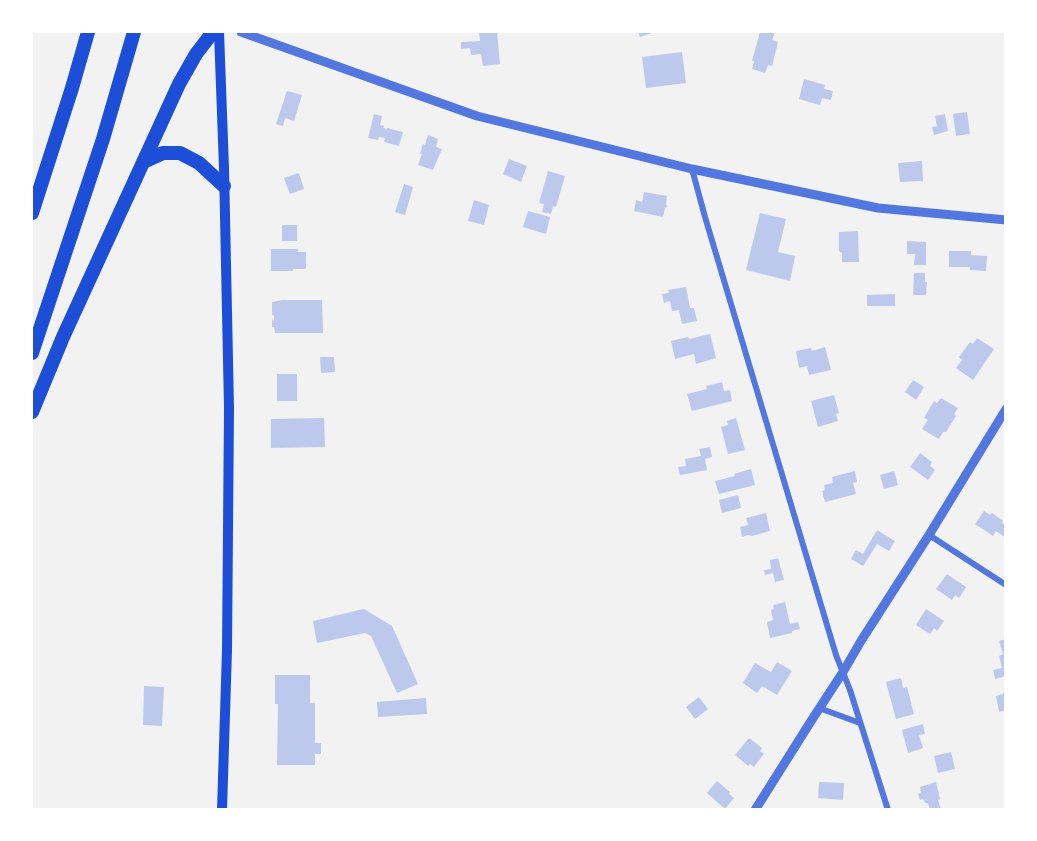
<!DOCTYPE html>
<style>
body{margin:0}
#map{position:relative;width:1037px;height:841px;overflow:hidden;background:#f2f2f2;font-family:"Public Sans",sans-serif}
canvas{display:block}
.frame{position:absolute;inset:0;border:33px solid #fff;pointer-events:none}
</style>
<div id="map">
<canvas width="1037" height="841"></canvas>
<div class="frame"></div>
</div>
<script>
const context = document.querySelector('canvas').getContext('2d');
context.lineJoin = 'round';
function fill(path, color) {
  context.fillStyle = color;
  context.fill(path, 'evenodd');
}
function shape(rows) {
  const path = new Path2D();
  for (const r of rows) {
    path.moveTo(r[0], r[1]);
    for (let i = 2; i < r.length; i += 2) path.lineTo(r[i], r[i + 1]);
  }
  return path;
}
function trace(path, color, width, dash) {
  context.strokeStyle = color;
  context.lineWidth = width;
  context.lineCap = dash ? 'butt' : 'round';
  context.setLineDash(dash || []);
  context.stroke(path);
}
fill(shape([
 [479,32,488,32,488,33,497,32,500,64,483,66,481,54,471,55,470,48,461,49,461,42,480,41],
 [638,32,655,32,640,37],
 [760,32,775,32,772,40,778,42,772,66,768,65,765,73,752,69,754,61,752,61],
 [682,52,686,83,646,88,642,57],
 [804,79,825,85,824,89,833,91,831,100,822,98,820,105,799,99],
 [287,91,302,95,294,121,285,118,283,126,276,124],
 [967,112,970,134,956,136,953,114],
 [374,114,382,116,380,125,384,126,383,128,387,129,387,128,403,132,399,146,384,142,385,138,379,137,378,140,368,138],
 [945,114,948,131,934,135,932,127,937,126,935,116],
 [428,135,438,139,436,147,442,149,433,170,418,165,422,154,420,154,423,144,425,145],
 [509,159,527,166,521,182,503,174],
 [922,161,923,181,900,182,898,163],
 [548,171,565,176,556,207,553,206,551,214,542,212,544,204,539,203],
 [299,173,304,189,290,194,284,178],
 [404,184,413,187,405,215,395,212],
 [644,192,667,196,666,204,667,207,665,208,663,217,634,211,636,200,642,202],
 [474,200,489,205,484,225,468,221],
 [528,211,550,217,546,234,523,227],
 [760,213,786,219,778,252,795,256,790,281,746,270],
 [282,225,297,225,297,241,282,241],
 [858,231,859,262,842,262,842,253,839,251,839,232],
 [907,241,926,242,926,265,914,265,915,254,907,254],
 [271,249,298,249,298,252,306,252,306,269,293,269,293,271,271,271],
 [949,251,971,251,971,255,987,256,986,271,970,270,970,267,949,267],
 [914,273,925,273,925,282,927,282,926,295,913,295],
 [686,287,690,308,694,308,697,321,682,324,679,310,672,311,670,301,664,303,662,294,669,293,668,290],
 [895,294,895,306,867,306,867,295],
 [282,300,322,300,323,333,275,333,274,327,272,327,272,320,274,321,274,315,272,315,272,302],
 [710,334,716,358,696,364,694,354,675,359,671,341,688,337,689,339],
 [977,338,994,349,973,380,956,368,962,360,959,357,970,342,973,344],
 [825,347,831,370,809,375,807,366,799,368,796,351,811,348,812,351],
 [320,357,334,357,335,372,321,373],
 [277,374,297,374,297,401,277,401],
 [913,380,924,387,916,400,905,392],
 [722,382,724,391,730,390,732,401,692,411,687,394,707,389,706,386],
 [834,395,839,413,836,414,838,421,818,427,811,401],
 [941,398,958,408,954,414,956,416,946,432,943,432,939,439,922,429,928,420,924,418,934,401,937,403],
 [324,418,325,447,271,448,271,419],
 [736,418,745,450,728,454,721,427,728,425,727,421],
 [710,447,712,457,705,459,707,470,680,475,678,467,686,466,685,459,701,456,699,449],
 [920,453,932,462,930,466,935,470,928,480,910,467],
 [751,469,755,485,719,494,715,481,735,476,734,474],
 [855,471,857,482,853,483,856,494,825,502,822,491,825,490,824,485,833,483,832,477],
 [894,471,898,485,884,489,880,475],
 [738,495,741,508,722,513,719,500],
 [984,511,990,515,992,513,1003,521,1002,523,1006,526,1006,538,996,531,993,536,975,524],
 [766,513,770,531,752,536,748,535,742,537,740,527,748,525,746,518],
 [877,530,895,541,889,551,877,544,863,566,851,559,856,550,863,554],
 [778,558,784,580,775,582,773,573,765,575,764,570,771,569,770,560],
 [947,574,966,587,959,598,955,595,952,600,936,589],
 [785,602,790,624,798,622,800,629,792,631,792,633,770,638,767,622,773,620,771,610,774,609,773,605],
 [364,609,392,626,418,684,397,693,371,636,365,633,317,643,313,621],
 [926,609,944,621,937,631,934,628,930,634,916,625],
 [1006,639,1006,676,995,679,993,670,1002,668,999,656,1003,654,999,641],
 [777,662,792,671,777,695,762,686,757,693,743,683,755,663,771,672],
 [275,675,310,675,310,703,315,703,315,743,321,743,321,754,315,754,315,765,277,765,278,704,275,704],
 [901,678,903,688,907,687,914,714,896,719,886,682],
 [144,686,164,687,162,726,143,725],
 [1006,692,1006,710,999,712,996,696,1003,694,1003,693],
 [699,697,708,709,695,719,686,707],
 [426,698,427,714,378,717,377,702],
 [923,724,925,734,919,735,923,748,908,753,902,730],
 [749,738,762,748,760,751,764,754,754,767,750,764,748,766,735,755],
 [951,752,955,769,938,773,934,756],
 [717,781,730,792,729,794,734,798,725,809,707,793],
 [819,782,844,783,843,800,818,798],
 [936,782,940,799,938,800,941,810,930,810,928,803,925,803,923,799,920,800,918,794,921,793,920,787]
]), '#bdc9ec');
trace(shape([
 [692,169,705,217,836,655,850,690,888,810],
 [929,535,1006,585],
 [819,708,860,723]
]), '#5277de', 6);
trace(shape([
 [241,32,477,116,692,169,878,208,1006,220],
 [755,810,813,718,843,672,861,641,929,535,1006,409]
]), '#5277de', 9);
trace(shape([
 [219,32,224,168,229,408,227,650,222,810]
]), '#1d4ed8', 10);
trace(shape([
 [143,162,163,153,180,153,199,163,224,186],
 [32,213,72,88,88,32],
 [32,353,103,139,134,32],
 [32,412,63,337,179,84,196,54,213,32]
]), '#1d4ed8', 14);
</script>
